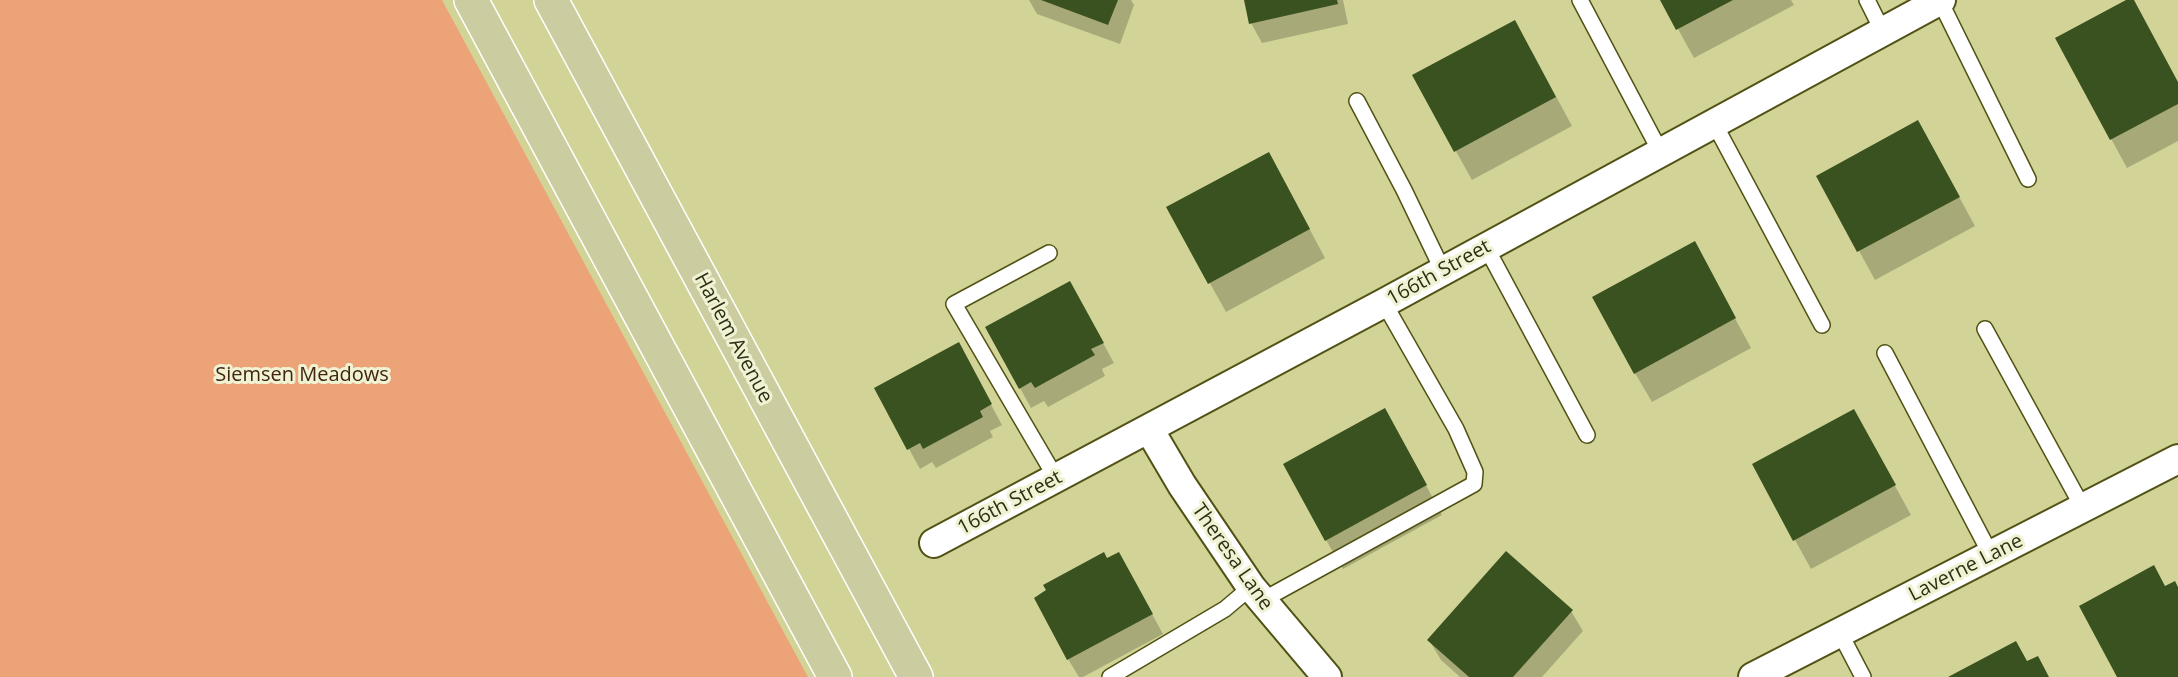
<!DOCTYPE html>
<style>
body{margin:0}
canvas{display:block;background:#d1d496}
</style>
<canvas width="2178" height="677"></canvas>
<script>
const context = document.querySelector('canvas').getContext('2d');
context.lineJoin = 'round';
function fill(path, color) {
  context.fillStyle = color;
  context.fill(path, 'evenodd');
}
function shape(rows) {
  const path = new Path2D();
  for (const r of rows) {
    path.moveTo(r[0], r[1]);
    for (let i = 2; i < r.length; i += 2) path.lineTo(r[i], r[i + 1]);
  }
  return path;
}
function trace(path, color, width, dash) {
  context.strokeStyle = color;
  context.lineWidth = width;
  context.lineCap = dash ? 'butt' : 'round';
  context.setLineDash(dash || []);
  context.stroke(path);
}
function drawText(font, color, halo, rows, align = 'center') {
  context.font = font + ' "Open Sans",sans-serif';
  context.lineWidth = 6;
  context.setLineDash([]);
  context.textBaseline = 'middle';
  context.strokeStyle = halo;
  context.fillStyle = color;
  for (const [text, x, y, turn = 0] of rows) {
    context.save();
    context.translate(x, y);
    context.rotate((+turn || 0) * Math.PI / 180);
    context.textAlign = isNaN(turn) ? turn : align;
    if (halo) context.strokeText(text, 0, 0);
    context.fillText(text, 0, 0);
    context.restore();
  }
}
fill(shape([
 [0,0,442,0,808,677,0,677]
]), '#eda378');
fill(shape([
 [1029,0,1131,0,1134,5,1120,44,1037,14],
 [1246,0,1343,0,1348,24,1262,43,1251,23],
 [1662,0,1791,0,1794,5,1694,58],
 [2129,0,2132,0,2178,83,2178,141,2127,168,2057,39],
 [1531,50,1572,126,1472,180,1414,76],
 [1934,151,1975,226,1875,280,1818,176],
 [1285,183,1325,258,1226,312,1168,208],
 [1710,272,1751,348,1652,402,1635,373],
 [1081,303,1114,363,1102,369,1105,376,1048,407,1044,401,1031,408,1020,388],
 [969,364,1002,425,990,431,993,437,936,468,932,462,920,469,876,389],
 [1401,439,1442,515,1343,569,1326,540],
 [1870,440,1911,515,1811,569,1795,540],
 [1107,560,1130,574,1163,634,1083,677,1079,677,1068,659,1048,591],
 [1571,611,1583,631,1542,677,1460,677,1441,660,1429,640]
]), '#0003');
fill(shape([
 [1041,0,1118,0,1108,25],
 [1244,0,1337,0,1338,4,1249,24],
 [1660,0,1733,0,1676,30],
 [2126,0,2134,0,2178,82,2178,104,2110,140,2055,38],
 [1515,20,1556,97,1454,152,1412,75],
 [1918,120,1960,197,1857,252,1816,176],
 [1269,152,1310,229,1208,284,1166,207],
 [1695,241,1736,318,1634,374,1592,297],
 [1070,281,1104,343,1091,349,1095,355,1035,388,1031,382,1019,389,985,327],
 [959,342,992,404,980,411,983,417,923,449,920,443,907,450,874,388],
 [1385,408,1427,485,1325,541,1283,464],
 [1854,409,1896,485,1793,541,1752,464],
 [1506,551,1573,610,1513,677,1469,677,1427,640],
 [1104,552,1107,558,1119,552,1153,614,1067,660,1034,598,1046,590,1043,585],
 [2154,565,2165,586,2175,581,2178,587,2178,677,2117,677,2079,606],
 [2016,641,2027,661,2038,656,2049,677,1948,677]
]), '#3a521f');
const lane = shape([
 [1580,0,1661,153],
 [1867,0,1883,32],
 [1940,1,2028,179],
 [1357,101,1404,190,1443,271],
 [1714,123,1822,325],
 [1486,247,1587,435],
 [1049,253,954,304,1056,478],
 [1985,329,2083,508],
 [1885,353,1991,555],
 [1261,601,1474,484,1475,472,1456,429,1384,303],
 [1840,633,1863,677],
 [1110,677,1225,609,1251,587]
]);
const street = shape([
 [1149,429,1182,485,1251,587,1327,677],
 [934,543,1384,303,1941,0],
 [1753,677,2178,459]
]);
const primary = shape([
 [471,0,835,677],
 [551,0,916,677]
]);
trace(lane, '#515214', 18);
trace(street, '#515214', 32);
trace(primary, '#fff', 36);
trace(lane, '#fff', 15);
trace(street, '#fff', 28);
trace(primary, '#cbcda0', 33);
drawText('20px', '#2e2f15', '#f0f3d3', [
 ["166th Street",1439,273,-29],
 ["Harlem Avenue",733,338,62],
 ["166th Street",1010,503,-28],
 ["Theresa Lane",1232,557,55],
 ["Laverne Lane",1966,568,-27]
]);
drawText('20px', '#422411', '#f0f3d3', [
 ["Siemsen Meadows",302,375]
]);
</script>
